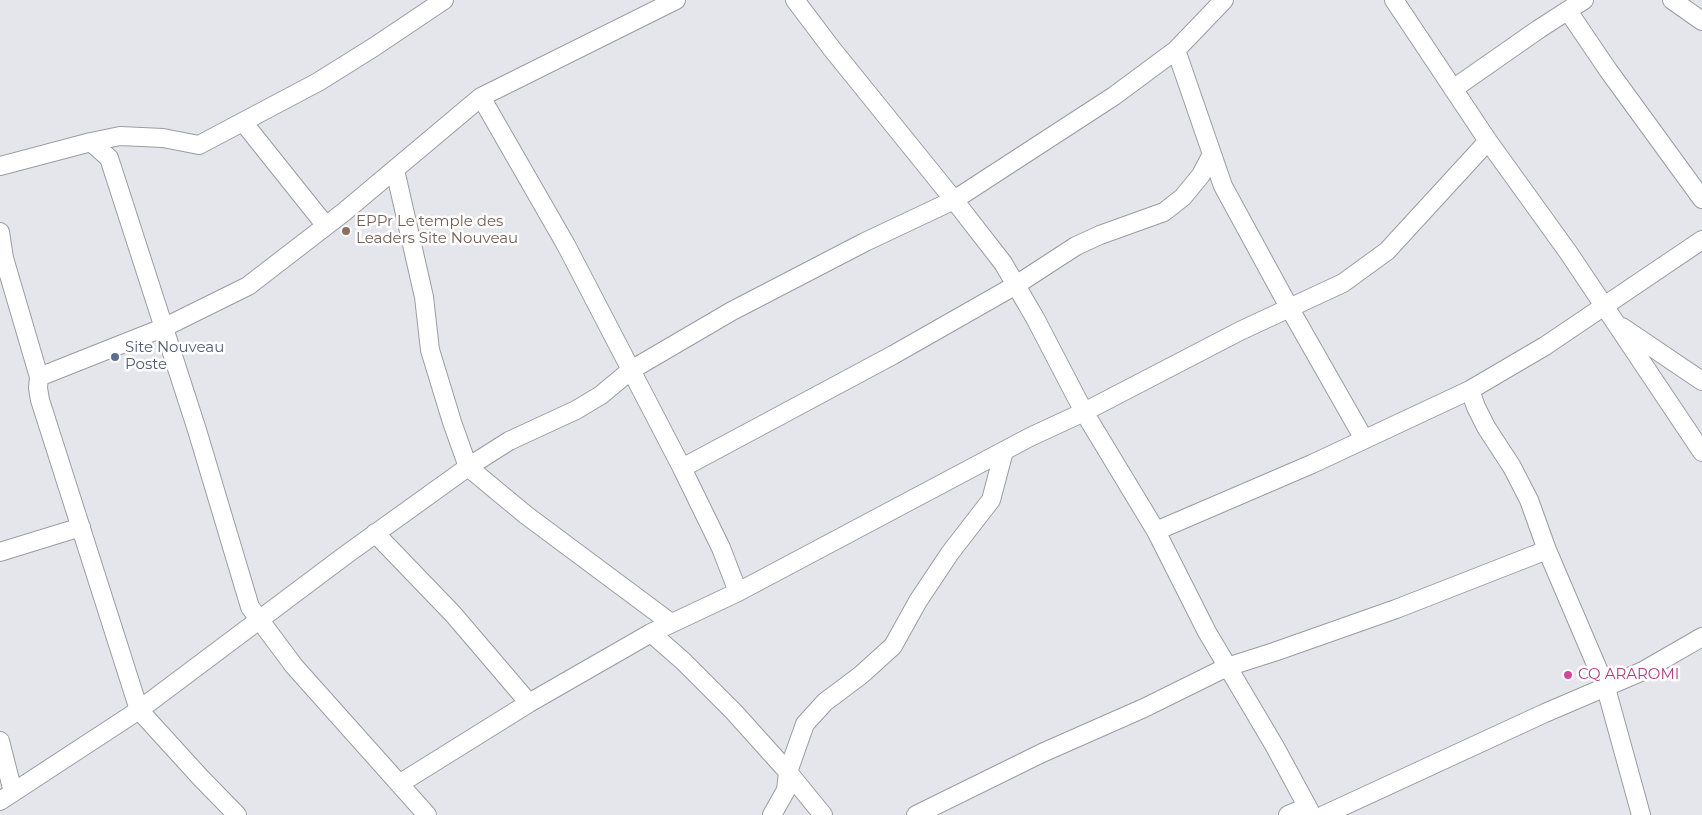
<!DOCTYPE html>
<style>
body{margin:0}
canvas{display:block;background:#e5e6ec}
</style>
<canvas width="1702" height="815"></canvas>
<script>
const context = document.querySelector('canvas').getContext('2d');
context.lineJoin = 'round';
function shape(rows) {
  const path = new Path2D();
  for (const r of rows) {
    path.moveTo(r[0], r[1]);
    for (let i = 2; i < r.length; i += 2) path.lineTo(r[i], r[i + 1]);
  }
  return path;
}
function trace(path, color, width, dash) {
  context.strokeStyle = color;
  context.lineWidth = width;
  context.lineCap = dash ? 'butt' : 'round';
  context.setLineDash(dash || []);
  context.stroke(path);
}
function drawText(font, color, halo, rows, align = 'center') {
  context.font = font + ' Montserrat,sans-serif';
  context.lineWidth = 5;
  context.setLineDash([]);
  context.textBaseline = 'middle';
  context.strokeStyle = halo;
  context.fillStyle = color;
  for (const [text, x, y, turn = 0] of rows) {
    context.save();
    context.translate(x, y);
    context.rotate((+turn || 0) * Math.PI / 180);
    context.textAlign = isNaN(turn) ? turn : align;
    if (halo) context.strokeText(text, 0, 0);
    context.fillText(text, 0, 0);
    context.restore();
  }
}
const minor = shape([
 [795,0,832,49,954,200,1003,263,1035,318,1084,412,1156,531,1207,632,1274,745,1312,815],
 [1394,0,1488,141,1568,252,1702,452],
 [1672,0,1702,21],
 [1568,11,1608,70,1702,199],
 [1176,50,1223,186,1290,309,1364,439],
 [1453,89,1539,29,1584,0],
 [481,97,566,245,682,468,721,548,738,592],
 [243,122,326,226],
 [91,142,109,158,197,430,250,607,294,666,427,815],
 [0,166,91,142,120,136,163,138,199,145,318,82,374,47,444,0],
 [395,170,424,297,430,350,452,422,468,467,526,515,671,623],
 [0,232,4,258,39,377],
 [1622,327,1702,381],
 [1470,390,1476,407,1486,427,1512,467,1529,500,1547,550,1606,688,1641,815],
 [682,468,893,355,1016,285,1076,246,1100,235,1164,212,1183,197,1201,175,1212,154],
 [1156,531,1312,464,1470,390,1545,346,1702,240],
 [375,533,453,614,529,703],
 [0,552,81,527],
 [651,633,683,661,734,712,788,772,823,815],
 [0,741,13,792],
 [399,784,529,703,651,633,738,592,1030,437,1084,412,1240,331,1343,283,1387,251,1488,141],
 [0,801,139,710,347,554,468,467,509,441,576,410,601,395,631,370,732,311,865,242,954,200,1114,96,1176,50,1224,0],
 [237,815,200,777,139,710,40,400,38,388,39,377,165,327,248,286,344,212,481,97,676,0],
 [772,815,786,790,788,772,805,724,825,702,861,675,893,646,918,601,950,553,991,500,1004,451],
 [916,815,1042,753,1144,708,1227,667,1274,652,1396,609,1547,550],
 [1288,815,1307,807],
 [1324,815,1545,713,1643,671,1702,637]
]);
trace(minor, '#9b9ca2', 20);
trace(minor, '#fff', 18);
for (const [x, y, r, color] of [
 [346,231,5,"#8d6e63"],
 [115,357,5,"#5c6f8a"],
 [1568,675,5,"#d1479c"]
]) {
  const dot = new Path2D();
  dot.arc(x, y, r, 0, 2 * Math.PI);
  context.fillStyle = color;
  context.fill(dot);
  trace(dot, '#fff', 2);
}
drawText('15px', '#785e54', '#fff', [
 ["EPPr Le temple des",356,222],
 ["Leaders Site Nouveau",356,239]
], 'left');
drawText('15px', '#4e5e75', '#fff', [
 ["Site Nouveau",125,348],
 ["Poste",125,365]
], 'left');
drawText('15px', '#b23c85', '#fff', [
 ["CQ ARAROMI",1578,675]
], 'left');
</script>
